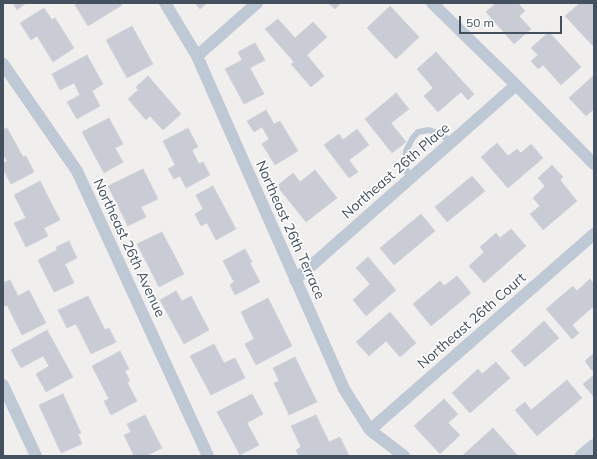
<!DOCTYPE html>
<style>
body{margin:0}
#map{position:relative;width:597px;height:459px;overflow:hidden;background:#f1eeee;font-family:Mulish,sans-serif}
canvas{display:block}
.frame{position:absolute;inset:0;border:4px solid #44505e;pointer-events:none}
.scale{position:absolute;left:459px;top:16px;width:103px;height:18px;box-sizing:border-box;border:2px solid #44505e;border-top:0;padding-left:5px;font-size:12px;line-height:14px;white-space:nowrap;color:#44505e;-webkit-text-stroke:3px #fff;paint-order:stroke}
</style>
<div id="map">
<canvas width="597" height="459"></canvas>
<div class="frame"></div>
<div class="scale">50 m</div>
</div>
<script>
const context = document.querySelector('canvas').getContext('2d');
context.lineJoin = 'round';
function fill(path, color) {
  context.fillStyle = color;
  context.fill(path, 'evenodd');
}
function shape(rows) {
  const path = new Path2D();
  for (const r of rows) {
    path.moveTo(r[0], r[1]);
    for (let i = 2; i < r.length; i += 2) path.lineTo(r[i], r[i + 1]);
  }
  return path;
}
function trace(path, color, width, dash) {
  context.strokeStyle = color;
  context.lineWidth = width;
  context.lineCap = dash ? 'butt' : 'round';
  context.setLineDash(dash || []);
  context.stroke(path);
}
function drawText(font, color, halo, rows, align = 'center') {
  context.font = font + ' Mulish,sans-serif';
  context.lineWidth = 3.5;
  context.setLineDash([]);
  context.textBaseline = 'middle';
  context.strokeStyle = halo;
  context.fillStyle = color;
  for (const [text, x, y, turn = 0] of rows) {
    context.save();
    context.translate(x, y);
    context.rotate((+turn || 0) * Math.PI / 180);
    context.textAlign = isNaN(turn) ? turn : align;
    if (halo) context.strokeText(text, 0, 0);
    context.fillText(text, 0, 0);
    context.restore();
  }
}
const building = shape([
 [13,3,26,3,17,10,13,3],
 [78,3,121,3,122,5,88,26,75,5,78,3],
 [195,3,207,3,200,9,195,3],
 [328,3,341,3,335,9,328,3],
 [496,3,518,3,525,11,519,16,531,29,514,44,486,12,496,3],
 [580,3,594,3,594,47,565,16,580,3],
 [390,6,419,37,396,59,367,28,390,6],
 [44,8,52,20,55,18,74,48,53,62,37,36,31,40,20,23,44,8],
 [278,19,295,38,313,22,327,37,307,55,324,76,311,87,291,64,294,62,265,29,278,19],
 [132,26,153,64,127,78,106,40,132,26],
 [549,32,581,67,561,85,543,65,538,69,531,61,538,55,531,48,549,32],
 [255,43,265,60,250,68,264,94,244,104,225,69,242,60,238,52,255,43],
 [436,52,474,94,468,100,461,92,438,112,424,96,433,88,417,69,436,52],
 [87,55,103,84,92,91,100,106,77,119,67,102,80,95,74,83,60,90,52,74,87,55],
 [594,75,594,109,586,116,569,98,594,75],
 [148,76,181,114,163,130,150,116,146,120,128,99,138,90,136,87,148,76],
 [396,93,409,109,391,123,406,142,392,153,365,119,396,93],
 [266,110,274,124,280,121,298,151,275,165,262,144,269,139,262,127,254,132,247,121,266,110],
 [109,118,123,144,115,148,123,162,104,173,82,132,109,118],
 [7,128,23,157,26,156,34,172,11,184,3,169,3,163,7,161,3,153,3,130,7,128],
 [188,128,198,147,192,150,199,164,203,162,210,175,186,188,180,176,174,179,168,169,175,165,163,141,188,128],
 [357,129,369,145,349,160,358,172,349,178,324,145,339,134,343,140,357,129],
 [497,143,508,156,517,149,521,153,531,144,543,158,508,188,481,157,497,143],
 [552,165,563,177,560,180,577,201,543,230,530,214,540,206,533,198,545,186,538,178,552,165],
 [143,169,158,199,141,207,146,217,128,226,108,186,143,169],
 [315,170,337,198,306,222,277,186,293,173,300,182,315,170],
 [472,176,485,191,447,222,435,207,472,176],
 [40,181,60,220,44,228,48,236,26,247,14,223,26,218,14,195,40,181],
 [213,186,236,229,216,240,207,223,201,226,195,214,203,209,196,195,213,186],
 [421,214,435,231,394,265,380,248,421,214],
 [511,229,526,246,484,283,469,266,484,252,480,247,496,233,500,238,511,229],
 [162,232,184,274,159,287,137,244,162,232],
 [69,241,77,258,65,264,74,283,54,292,38,260,57,250,56,247,69,241],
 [245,249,252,262,250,263,260,282,235,295,230,285,234,282,223,261,245,249],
 [368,257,396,290,366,316,353,300,370,284,356,268,368,257],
 [457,276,471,293,431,326,413,304,440,281,444,286,457,276],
 [590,279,594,284,594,306,572,325,579,333,572,339,546,309,573,286,577,291,590,279],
 [10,280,18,296,29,290,46,323,22,335,7,305,3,307,3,283,10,280],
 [176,291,182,301,191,296,209,330,184,344,160,300,176,291],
 [88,296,105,330,109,328,116,342,91,354,76,324,67,328,58,310,88,296],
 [268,298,292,346,256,365,245,344,254,339,241,312,268,298],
 [390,312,416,343,400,357,386,341,369,356,356,342,390,312],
 [544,321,559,338,525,367,511,351,544,321],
 [47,330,73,377,46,392,36,374,49,366,43,356,21,368,11,350,47,330],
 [214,344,224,363,235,358,245,378,211,395,190,356,214,344],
 [120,351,129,369,125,371,130,381,127,382,137,401,111,415,104,401,109,399,92,366,120,351],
 [594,353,594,373,585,361,594,353],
 [295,357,317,402,289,415,274,383,279,381,273,368,295,357],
 [496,362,510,378,470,413,452,393,478,369,482,374,496,362],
 [594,375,594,395,593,396,583,384,594,375],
 [567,380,582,398,537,436,515,410,525,402,531,410,567,380],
 [63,394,81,433,78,434,82,444,61,453,39,405,63,394],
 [252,394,263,414,247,423,259,445,240,455,217,412,252,394],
 [444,399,458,414,448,423,460,435,440,454,414,426,444,399],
 [145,415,162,448,146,456,134,456,124,435,131,432,127,424,145,415],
 [316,415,329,442,340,437,349,456,299,456,296,450,301,447,291,426,316,415],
 [493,428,518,456,462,456,493,428]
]);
fill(building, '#c9ccd4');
trace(building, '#d1d3da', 1);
trace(shape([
 [409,180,405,163,406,151,412,139,418,132,429,130,440,134,452,142]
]), '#bfc9d5', 6);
trace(shape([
 [165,3,197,56,344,389,370,430,404,456],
 [432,3,516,85,594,164],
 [197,56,257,3],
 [3,64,77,171,208,456],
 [295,280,516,85],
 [3,385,36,456],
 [370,430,594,234]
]), '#bfc9d5', 12);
trace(shape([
 [582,456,594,446]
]), '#bfc9d5', 14);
drawText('14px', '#44505e', '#fff', [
 ["Northeast 26th Place",396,171,-41],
 ["Northeast 26th Terrace",290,230,66],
 ["Northeast 26th Avenue",129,248,65],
 ["Northeast 26th Court",472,321,-41]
]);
</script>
